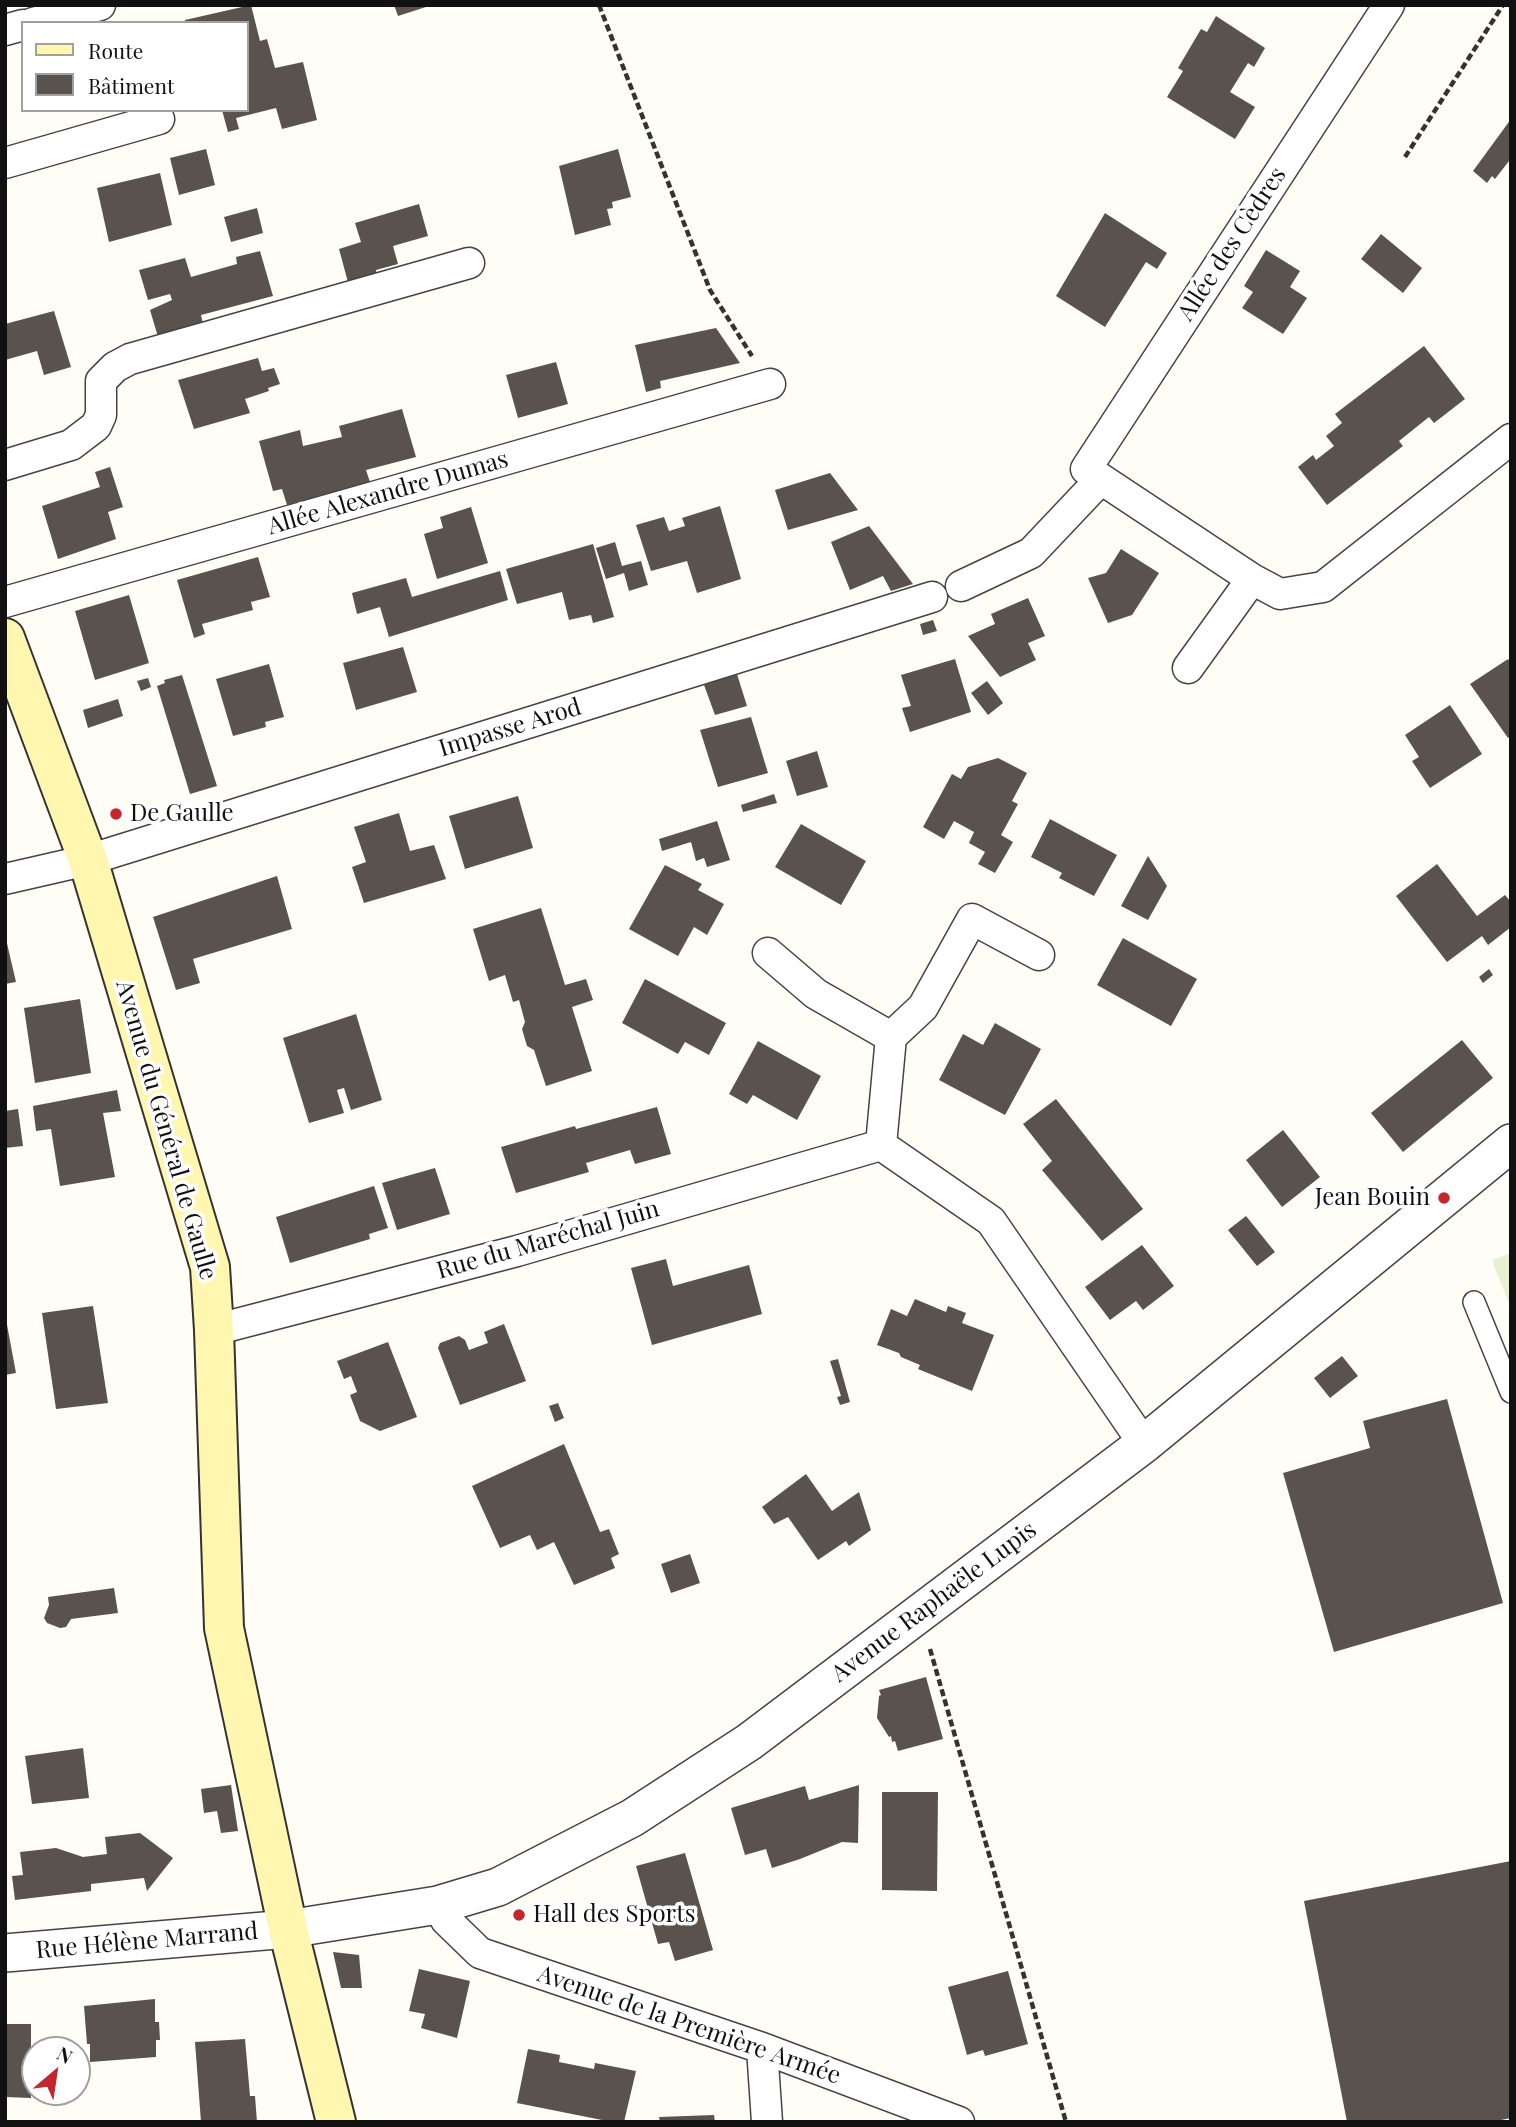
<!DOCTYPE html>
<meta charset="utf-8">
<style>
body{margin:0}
#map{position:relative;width:1516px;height:2127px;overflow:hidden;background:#fffdf5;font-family:"Playfair Display",serif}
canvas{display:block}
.frame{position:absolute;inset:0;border:7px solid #111;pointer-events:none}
.legend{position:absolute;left:21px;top:21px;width:228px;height:91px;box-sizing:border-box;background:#fff;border:2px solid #a0a0a0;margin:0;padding:9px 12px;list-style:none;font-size:21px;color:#111}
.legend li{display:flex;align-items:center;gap:14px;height:35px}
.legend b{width:35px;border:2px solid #a0a0a0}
.north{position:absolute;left:21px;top:2036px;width:70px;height:70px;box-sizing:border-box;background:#fff;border:2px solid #a0a0a0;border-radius:50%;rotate:29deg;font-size:19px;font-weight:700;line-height:28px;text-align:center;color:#111}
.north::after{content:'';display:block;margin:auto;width:24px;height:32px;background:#c4262e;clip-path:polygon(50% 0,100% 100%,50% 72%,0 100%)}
</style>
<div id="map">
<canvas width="1516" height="2127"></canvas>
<div class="frame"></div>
<ul class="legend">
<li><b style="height:9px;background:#fff6b0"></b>Route</li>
<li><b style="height:19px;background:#5a524d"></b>Bâtiment</li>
</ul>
<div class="north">N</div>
</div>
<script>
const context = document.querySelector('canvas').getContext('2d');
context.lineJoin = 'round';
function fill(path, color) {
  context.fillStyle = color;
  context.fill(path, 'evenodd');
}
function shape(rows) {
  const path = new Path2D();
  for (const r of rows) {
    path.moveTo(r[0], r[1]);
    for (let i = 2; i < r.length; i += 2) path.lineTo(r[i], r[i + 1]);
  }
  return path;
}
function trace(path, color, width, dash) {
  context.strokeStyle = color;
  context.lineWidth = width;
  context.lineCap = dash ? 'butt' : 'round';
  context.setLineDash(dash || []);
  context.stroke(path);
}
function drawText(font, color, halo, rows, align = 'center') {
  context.font = font + ' "Playfair Display",serif';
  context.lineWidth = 7;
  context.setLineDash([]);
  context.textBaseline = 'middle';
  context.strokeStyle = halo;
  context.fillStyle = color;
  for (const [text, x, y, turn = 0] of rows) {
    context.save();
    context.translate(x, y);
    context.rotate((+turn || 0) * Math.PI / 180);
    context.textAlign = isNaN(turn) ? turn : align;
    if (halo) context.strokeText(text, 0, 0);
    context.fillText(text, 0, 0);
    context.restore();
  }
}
fill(shape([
 [1511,1253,1511,1309,1492,1260]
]), '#e6f2cf');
fill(shape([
 [251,5,260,41,267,39,275,68,303,62,317,120,282,129,276,108,236,118,239,129,228,132,222,110,247,110,247,23,185,23,185,20],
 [394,5,429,5,429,6,398,16],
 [1216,16,1265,48,1254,67,1248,63,1230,92,1255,107,1235,139,1167,97,1183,71,1178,68,1201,29,1207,32],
 [1511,119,1511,163,1509,161,1495,179,1492,176,1487,183,1473,171],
 [206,149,215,185,179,195,170,158],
 [618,149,631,197,612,202,613,208,607,209,611,225,575,235,559,166],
 [160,173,172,225,109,242,97,188],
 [419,204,428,236,393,246,398,264,376,270,377,278,349,286,339,249,361,242,355,223],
 [257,208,263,233,231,242,224,217],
 [1105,213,1167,253,1157,269,1146,262,1105,327,1056,296],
 [1381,234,1422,268,1403,293,1361,259],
 [1266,250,1300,271,1290,287,1307,298,1283,334,1242,308,1253,292,1244,286],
 [260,251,273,296,201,315,203,324,158,337,150,310,172,300,170,294,148,300,139,270,185,258,191,277,237,264,236,257],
 [54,311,71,367,44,375,37,351,5,360,5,324],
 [716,328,740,363,660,381,661,388,646,392,635,345],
 [1424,346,1465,399,1434,423,1429,417,1399,441,1403,446,1327,505,1298,467,1313,455,1316,460,1334,446,1326,436,1342,423,1335,414],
 [258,358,262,371,274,368,280,384,268,388,269,391,245,399,250,413,194,429,178,380],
 [556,362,568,404,518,418,506,375],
 [402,409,416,457,366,470,370,482,287,505,282,489,273,491,259,441,300,430,303,446,342,437,339,426],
 [110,467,123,507,108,512,116,539,58,559,42,506,100,487,95,472],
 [830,473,858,510,788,530,775,490],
 [720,506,741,579,697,593,687,561,651,571,636,525,664,517,669,531,685,526,682,518],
 [471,507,488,563,437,579,424,534,443,528,440,517],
 [869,526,913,584,891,591,883,576,850,590,831,542],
 [615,542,622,566,641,561,648,585,629,591,624,573,606,579,596,548],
 [593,544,614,617,593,623,591,615,569,620,562,592,517,604,506,569],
 [1121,549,1159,573,1132,615,1108,623,1088,578,1106,573],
 [258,557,270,597,251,602,253,610,202,624,205,634,194,638,177,580],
 [500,571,508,600,389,637,380,607,357,614,352,593,406,578,412,597],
 [129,595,149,663,95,680,75,611],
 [1028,598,1045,636,1028,643,1036,660,1000,677,968,636,995,624,991,614],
 [933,620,937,631,923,635,920,624],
 [403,647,417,692,356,710,343,663],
 [955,659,971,712,910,732,902,708,911,706,901,675],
 [1508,659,1511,663,1511,736,1508,738,1470,684],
 [269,664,284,717,265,722,266,727,233,736,216,679],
 [737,674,747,706,715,715,704,685],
 [182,675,217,786,190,794,157,686,165,683,164,680],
 [148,678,151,687,141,691,137,681],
 [987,681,1003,703,988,715,971,693],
 [118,699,123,716,88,728,83,710],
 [1450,705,1482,754,1430,788,1412,761,1419,757,1405,735],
 [751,717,768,773,718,787,700,730],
 [817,751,828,787,797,796,786,761],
 [998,758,1027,773,1012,801,1018,804,1001,835,1013,842,995,873,978,864,985,852,969,843,974,832,954,821,944,839,923,827,952,774,961,779,968,767],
 [774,794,777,803,743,812,741,805],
 [518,796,533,848,465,869,449,816],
 [399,813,410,851,434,845,446,879,364,903,352,867,366,862,354,827],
 [1050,819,1117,855,1094,896,1059,878,1062,873,1031,857],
 [717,821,730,860,707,867,704,858,696,861,691,842,662,851,659,839],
 [801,824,866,861,841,905,775,867],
 [1148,856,1167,886,1148,920,1121,906],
 [1437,864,1477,916,1505,895,1511,902,1511,927,1488,945,1482,936,1447,962,1396,896],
 [665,865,702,884,698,890,724,904,707,935,694,927,678,956,629,929],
 [277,876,292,929,193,959,200,983,176,990,153,917],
 [541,908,565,985,586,979,593,1000,572,1007,592,1071,546,1086,534,1050,527,1046,522,1029,525,1022,519,1000,513,1002,505,975,489,981,473,929],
 [1123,938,1197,979,1171,1026,1097,985],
 [6,939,16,982,5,984,5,940],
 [1489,969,1493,975,1483,983,1479,977],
 [645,979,726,1023,709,1055,685,1042,678,1054,622,1023],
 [80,999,91,1073,35,1083,24,1008],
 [356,1014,382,1100,351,1110,344,1088,337,1090,344,1113,309,1123,283,1038],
 [995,1023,1041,1049,1005,1115,939,1080,963,1034,983,1045],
 [1462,1040,1493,1078,1403,1152,1371,1113],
 [758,1041,821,1076,797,1120,753,1095,747,1104,729,1094],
 [117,1090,121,1111,103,1113,115,1177,60,1186,51,1129,36,1131,33,1106],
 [1056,1099,1143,1209,1102,1241,1042,1170,1052,1161,1023,1124],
 [657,1107,671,1154,635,1164,630,1150,586,1163,589,1172,516,1193,501,1147,575,1126,576,1129],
 [18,1109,23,1146,5,1148,5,1111],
 [1283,1130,1320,1177,1282,1207,1246,1160],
 [435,1168,450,1214,397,1230,382,1183],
 [374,1186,388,1228,369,1234,370,1239,290,1263,276,1217],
 [1246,1216,1275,1252,1257,1266,1228,1230],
 [1142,1245,1174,1286,1143,1310,1136,1301,1110,1320,1085,1287],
 [666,1259,673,1286,749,1265,762,1314,652,1345,631,1268],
 [915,1299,946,1312,948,1306,966,1313,962,1323,994,1335,972,1391,918,1369,920,1365,901,1357,899,1353,877,1345,891,1309,907,1316],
 [93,1306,108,1403,56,1409,42,1313],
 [5,1314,16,1373,5,1375],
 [504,1324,526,1381,460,1405,438,1348,440,1343,459,1336,465,1340,469,1350,488,1343,484,1332],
 [388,1342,417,1417,380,1431,360,1421,350,1395,357,1392,351,1376,344,1379,337,1361],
 [1342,1356,1358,1376,1330,1398,1314,1378],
 [838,1359,850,1402,840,1405,837,1397,841,1396,830,1361],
 [1447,1399,1503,1603,1334,1652,1283,1473,1370,1448,1363,1421],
 [558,1403,564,1418,555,1422,549,1406],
 [564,1444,600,1532,609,1529,619,1554,611,1558,615,1568,574,1585,554,1542,537,1550,530,1535,500,1548,472,1486],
 [806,1474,832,1511,859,1492,871,1530,849,1546,846,1541,818,1560,788,1517,774,1524,762,1507],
 [690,1554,700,1583,671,1593,661,1564],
 [114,1588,118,1613,71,1619,66,1627,60,1628,47,1623,44,1618,49,1605,48,1597],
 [926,1677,943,1739,898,1751,895,1741,892,1742,891,1736,889,1737,877,1718,879,1696,881,1695,879,1690],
 [83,1748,89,1798,32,1804,25,1756],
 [231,1785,238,1831,221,1833,217,1811,204,1813,201,1789],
 [859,1785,858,1843,842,1842,800,1859,772,1868,766,1849,745,1855,731,1808,805,1786,809,1800],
 [882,1792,938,1792,937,1891,882,1890],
 [140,1833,173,1858,147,1891,144,1878,91,1884,91,1891,15,1900,12,1876,23,1875,20,1852,56,1848,83,1857,107,1854,105,1837],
 [685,1853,713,1950,675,1961,669,1942,658,1944,636,1866],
 [1511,1861,1511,2118,1491,2122,1347,2122,1304,1901],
 [333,1952,359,1955,362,1988,341,1988],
 [419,1969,470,1981,457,2038,421,2028,425,2014,409,2011],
 [1008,1971,1028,2044,985,2056,983,2050,967,2055,948,1987],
 [155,1999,155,2022,159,2022,160,2040,156,2040,156,2057,90,2062,90,2044,87,2044,84,2006],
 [5,2024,31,2024,31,2098,5,2097],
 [245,2039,250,2096,255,2096,257,2122,201,2122,195,2042],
 [528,2049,560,2055,559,2062,594,2069,595,2063,636,2071,624,2122,602,2122,602,2120,517,2103],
 [714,2115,715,2122,660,2122,659,2117]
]), '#5a524d');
const pedestrian = shape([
 [1474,1302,1511,1392]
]);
const minor = shape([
 [1389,5,1086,469,1252,579,1280,594,1323,587,1511,439],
 [33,23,100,5],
 [5,30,23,25],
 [5,163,159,119],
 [5,465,71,445,96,426,101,415,101,381,115,367,130,359,469,263],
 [961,586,1031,553,1101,479],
 [5,602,770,384],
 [1188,668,1252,579],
 [5,879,88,860,932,597],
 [768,953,816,994,891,1037],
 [881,1145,991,1221,1144,1444],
 [881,1145,891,1037,923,1007,972,919,1039,955],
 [214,1330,517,1251,881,1145],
 [438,1905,446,1920,480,1953,762,2048,959,2122],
 [762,2048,767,2122]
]);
const tertiary = shape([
 [5,1953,288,1929,438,1905,498,1887,632,1818,749,1742,1144,1444,1511,1143]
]);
const secondary = shape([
 [5,638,88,860,210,1267,214,1330,224,1628,288,1929,336,2122]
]);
trace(pedestrian, '#444', 24);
trace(minor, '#444', 33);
trace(tertiary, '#444', 40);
trace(secondary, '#333', 42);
trace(shape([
 [599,5,710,290,752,356],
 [1405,157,1503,5],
 [930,1649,1066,2122]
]), '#333', 4.5, [7, 3.5]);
trace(pedestrian, '#fff', 21);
trace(minor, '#fff', 30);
trace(tertiary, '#fff', 37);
trace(secondary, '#fff6b0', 38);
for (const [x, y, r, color] of [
 [116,814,7,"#c4262e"],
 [1444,1198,7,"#c4262e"],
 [519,1915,7,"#c4262e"]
]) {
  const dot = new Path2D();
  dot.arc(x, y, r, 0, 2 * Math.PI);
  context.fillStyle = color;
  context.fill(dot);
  trace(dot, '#fff', 2.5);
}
drawText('24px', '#111', '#fff', [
 ["Allée des Cèdres",1232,244,-57],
 ["Allée Alexandre Dumas",388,493,-16],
 ["Impasse Arod",510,728,-17],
 ["Avenue du Général de Gaulle",166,1130,74],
 ["Rue du Maréchal Juin",548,1240,-16],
 ["Avenue Raphaële Lupis",934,1602,-37],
 ["Rue Hélène Marrand",147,1941,-5],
 ["Avenue de la Première Armée",689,2025,19]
]);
drawText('24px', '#111', '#fff', [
 ["De Gaulle",130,814],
 ["Jean Bouin",1430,1198,"right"],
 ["Hall des Sports",533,1915]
], 'left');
</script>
